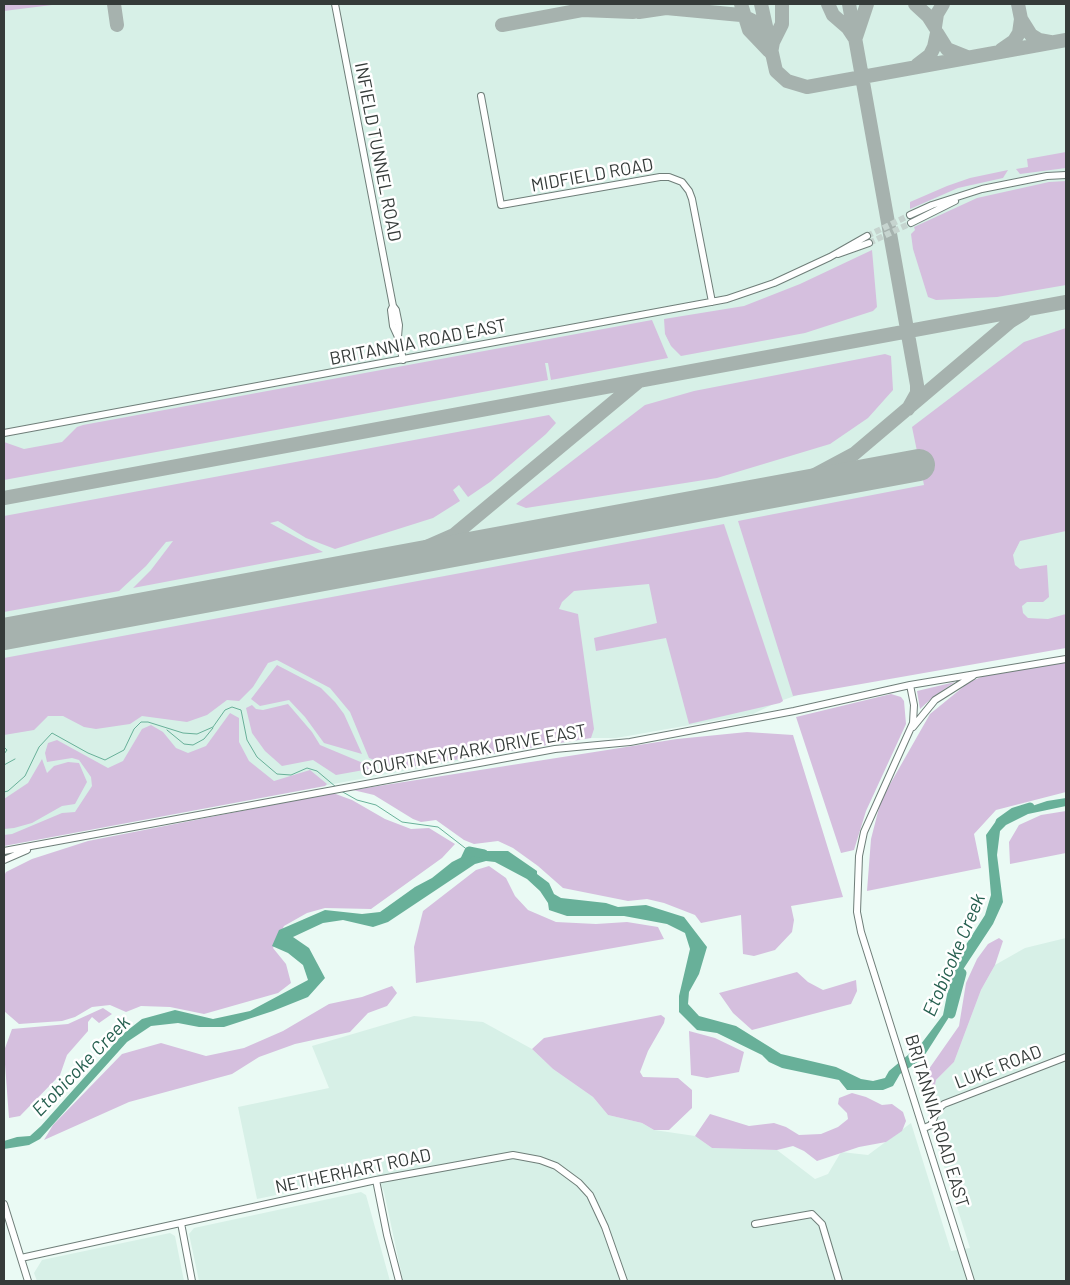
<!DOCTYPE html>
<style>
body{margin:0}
#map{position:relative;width:1070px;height:1285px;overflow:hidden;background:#eafaf4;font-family:Barlow,sans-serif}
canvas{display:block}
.frame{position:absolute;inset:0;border:5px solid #353b39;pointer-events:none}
</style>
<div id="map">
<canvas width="1070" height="1285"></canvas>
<div class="frame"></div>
</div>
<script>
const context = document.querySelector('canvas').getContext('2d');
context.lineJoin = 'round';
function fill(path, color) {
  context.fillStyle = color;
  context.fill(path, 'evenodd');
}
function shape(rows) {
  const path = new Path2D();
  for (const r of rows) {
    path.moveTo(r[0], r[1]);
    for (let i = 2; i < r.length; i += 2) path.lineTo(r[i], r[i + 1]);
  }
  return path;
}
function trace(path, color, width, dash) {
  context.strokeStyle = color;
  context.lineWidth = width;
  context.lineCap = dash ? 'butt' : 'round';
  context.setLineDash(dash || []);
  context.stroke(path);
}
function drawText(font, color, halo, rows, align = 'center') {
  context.font = font + ' Barlow,sans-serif';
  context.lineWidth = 5;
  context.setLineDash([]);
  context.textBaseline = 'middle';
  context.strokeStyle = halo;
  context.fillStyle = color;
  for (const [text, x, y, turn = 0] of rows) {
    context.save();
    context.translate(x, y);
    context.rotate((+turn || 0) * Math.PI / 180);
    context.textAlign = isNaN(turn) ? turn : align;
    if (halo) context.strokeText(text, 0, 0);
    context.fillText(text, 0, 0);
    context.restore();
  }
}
fill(shape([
 [4,4,1066,4,1066,646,801,694,780,701,753,714,616,738,582,738,4,845],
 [1066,938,1066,1281,403,1281,384,1192,377,1174,257,1199,238,1107,329,1088,312,1046,414,1016,483,1022,532,1049,553,1069,593,1097,608,1115,642,1123,654,1130,695,1136,712,1148,777,1150,815,1179,828,1174,841,1152,868,1155,911,1123,951,1251,970,1248,935,1138,932,1100,936,1080,954,1062,981,990,995,965,1025,948],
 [361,1192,366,1195,390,1281,199,1281,189,1234,194,1228],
 [170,1233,175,1236,184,1281,37,1281,34,1273,42,1260]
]), '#d7f0e7');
fill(shape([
 [4,4,60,4,4,11],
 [1066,152,1066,168,1020,174,1016,169,1028,167,1027,159],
 [1008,170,1003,178,958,188,910,209,910,202,947,186,970,178],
 [1066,181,1066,285,997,297,936,300,928,297,913,249,911,234,915,230,914,227,977,198,1049,182],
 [872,250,877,307,873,311,805,333,681,356,671,346,665,334,664,319,744,306,800,284],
 [652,320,668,358,551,380,548,363,545,363,548,380,4,480,4,442,24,449,62,442,77,427,83,425],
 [1066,328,1066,531,1020,541,1013,555,1015,565,1020,569,1047,565,1049,597,1043,602,1027,602,1022,606,1023,613,1028,618,1048,619,1066,614,1066,648,793,696,738,521,924,485,912,427,1024,342],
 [885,354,891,356,893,390,868,418,830,444,717,478,526,508,516,504,645,405,694,391],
 [549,415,556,423,546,434,490,482,468,497,459,485,453,490,460,501,433,518,335,549,306,538,278,521,270,523,323,552,133,588,151,570,173,541,166,542,146,566,119,591,4,612,4,516],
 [724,524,783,701,780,703,689,724,666,638,596,651,594,638,657,623,649,584,574,591,562,602,559,609,578,614,594,729,591,738,398,769,369,758,350,712,330,688,277,660,268,663,253,687,239,701,227,700,207,715,187,722,142,716,130,724,96,729,84,727,63,716,48,716,34,730,4,735,4,658],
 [1066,659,1066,792,996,810,974,834,981,868,867,891,871,839,881,800,930,714,968,683,996,670],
 [277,665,321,688,335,702,344,714,362,754,324,743,305,717,289,700,260,706,251,699],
 [955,682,933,697,920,709,917,691],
 [891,694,901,697,904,701,906,724,866,811,854,850,841,853,796,717],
 [288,704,312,732,320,745,375,768,336,775,313,760,282,766,265,751,252,733,246,708,252,705,256,709,263,710],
 [230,713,239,718,239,742,249,761,274,781,310,770,327,784,325,786,4,846,4,835,12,834,62,813,75,812,92,786,91,777,79,760,72,758,47,762,45,753,48,743,57,740,108,768,123,761,142,729,151,725,163,732,176,748,188,753,206,746],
 [747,732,793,735,843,897,791,906,794,920,792,932,775,950,754,956,743,954,741,915,701,923,695,915,664,903,647,899,628,901,563,888,538,866,513,848,498,841,474,844,464,840,436,820,421,822,413,819,374,795,353,790,677,739],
 [42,759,47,773,54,766,68,762,79,763,87,782,75,804,62,806,32,823,14,828,4,829,4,799,28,783],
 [333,793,352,800,385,819,411,829,429,828,455,844,442,858,371,909,325,908,307,913,284,926,273,948,286,964,291,983,278,993,204,1014,170,1007,141,1006,126,1012,110,1005,92,1007,75,1017,62,1021,19,1024,4,1011,4,876,6,872,32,859,88,841],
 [1066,811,1066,853,1010,864,1009,842,1019,825,1041,815],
 [489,866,506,878,515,896,528,910,556,922,596,924,627,922,658,927,664,939,416,983,414,947,423,911,476,870],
 [999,938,1003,941,995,965,981,990,954,1062,936,1080,932,1100,924,1076,959,1026,966,983,977,959,988,944],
 [797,972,808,982,823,990,856,980,857,991,851,1004,752,1030,733,1013,719,993],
 [392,986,397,993,387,1006,368,1013,350,1032,295,1044,259,1057,232,1074,129,1102,44,1140,53,1125,122,1054,161,1043,206,1056,244,1048,283,1031,329,1004,362,997],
 [103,1008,112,1014,99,1023,92,1017,88,1022,88,1031,67,1055,60,1075,20,1116,9,1118,4,1051,12,1029,68,1024],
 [661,1015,665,1018,664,1023,648,1051,640,1072,643,1077,678,1078,692,1090,692,1108,669,1130,654,1130,642,1123,608,1115,593,1097,553,1069,532,1049,544,1038],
 [689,1031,715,1038,744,1052,739,1072,707,1078,691,1075],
 [852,1093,866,1097,882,1105,892,1104,903,1112,906,1121,902,1131,886,1142,859,1147,817,1161,804,1151,793,1146,777,1150,712,1148,695,1136,710,1114,749,1126,774,1123,786,1127,799,1135,821,1134,838,1127,848,1119,847,1113,838,1104,839,1098]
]), '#d5bfde');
fill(shape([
 [1066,798,1066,806,1028,814,1006,825,1000,831,997,855,1003,902,993,924,964,968,954,995,951,1014,928,1050,922,1059,900,1074,893,1086,883,1090,847,1090,839,1080,782,1068,769,1062,762,1055,717,1033,697,1030,679,1012,679,996,690,949,685,933,667,924,624,916,567,916,549,910,548,903,540,891,527,879,495,862,486,861,475,864,388,922,373,927,343,920,323,923,293,937,309,948,325,978,308,997,273,1011,224,1027,199,1027,178,1023,151,1026,127,1042,40,1139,29,1145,4,1149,4,1141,17,1137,30,1136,41,1126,123,1034,142,1019,175,1010,213,1019,250,1011,308,980,303,965,288,953,272,946,279,930,325,910,362,914,380,912,415,887,432,878,452,862,474,851,508,851,537,871,537,874,549,883,554,894,561,898,606,903,618,907,646,905,684,917,707,947,699,974,689,992,688,1004,699,1016,736,1026,781,1054,836,1067,861,1079,873,1081,885,1078,889,1071,921,1044,943,1015,953,965,985,915,991,895,986,835,996,821,1023,809,1047,801]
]), '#68b099');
trace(shape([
 [167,730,184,744,193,745,204,739,213,728],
 [4,747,7,750,4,754],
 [4,765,15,759],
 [341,791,357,800,376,805,402,822,438,827,469,851],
 [4,792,8,791,25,776,39,747,52,733,88,753,105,760,124,750,134,729,141,722,148,722,183,733,197,734,213,727,225,710,232,707,241,710,247,740,257,757,277,774,291,775,307,768,317,771,336,787]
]), '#68b099', 1);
trace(shape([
 [1000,822,1014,812,1030,807],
 [462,866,469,851,484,854],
 [951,1014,962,973]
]), '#68b099', 9);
trace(shape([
 [114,4,117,25],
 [620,4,639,12,666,8,741,15,757,23,766,35],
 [741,4,749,30,769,51],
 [761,4,776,71,787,81,807,87,1066,40],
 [828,4,833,15,848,28,854,37],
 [849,4,917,385,917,393,908,409],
 [915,4,928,16,935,27],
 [1018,4,1021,19],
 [502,25,582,10,633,12],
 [935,27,937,14,943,4],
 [856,37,867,4],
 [1001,50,1014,41,1019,33,1021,19,1031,35,1039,40,1050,42],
 [771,53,773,42,782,24,782,4],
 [917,65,930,55,934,47,937,33,947,49,967,57],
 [771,492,811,477,854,454,1011,321,1024,313],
 [4,498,1066,302],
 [379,564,413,553,454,535,639,381]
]), '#a6b2ae', 14);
trace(shape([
 [4,634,919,465]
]), '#a6b2ae', 32);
trace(shape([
 [867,236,910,215],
 [869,243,911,223]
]), '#c6d4cf', 6, [6, 3]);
const minor = shape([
 [335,4,393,306,396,310,399,325,398,337],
 [481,96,501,205,660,177,669,177,682,182,689,191,692,199,712,302],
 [910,215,932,205,982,189,1047,176,1066,175],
 [911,223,955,201],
 [838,254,869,243],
 [393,306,391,310,393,326,398,337,403,360],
 [4,433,727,299,774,283,830,257,867,236],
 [910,685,914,705,913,723,864,832,859,856,857,912,861,932,971,1281],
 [913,727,935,700,973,676],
 [4,851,555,749,630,742,794,711,910,685,1066,659],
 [4,860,27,850],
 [924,1128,931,1125,937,1110,944,1104,1066,1057],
 [376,1180,387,1235,399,1281],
 [4,1204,28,1281],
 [181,1223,192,1281],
 [755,1224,812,1214,822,1224,839,1281],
 [21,1258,376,1180,513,1155,540,1160,556,1166,579,1183,590,1195,605,1227,624,1281]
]);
trace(minor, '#6f7e79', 8);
trace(minor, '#fff', 6);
drawText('18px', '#353b39', '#fff', [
 ["INFIELD TUNNEL ROAD",378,152,79],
 ["MIDFIELD ROAD",592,175,-10],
 ["BRITANNIA ROAD EAST",418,342,-11],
 ["COURTNEYPARK DRIVE EAST",474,750,-10],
 ["LUKE ROAD",998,1067,-21],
 ["BRITANNIA ROAD EAST",937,1121,73],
 ["NETHERHART ROAD",353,1171,-12]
]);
drawText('italic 19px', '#265f4f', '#fff', [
 ["Etobicoke Creek",954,955,-67],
 ["Etobicoke Creek",81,1066,-46]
]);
</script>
